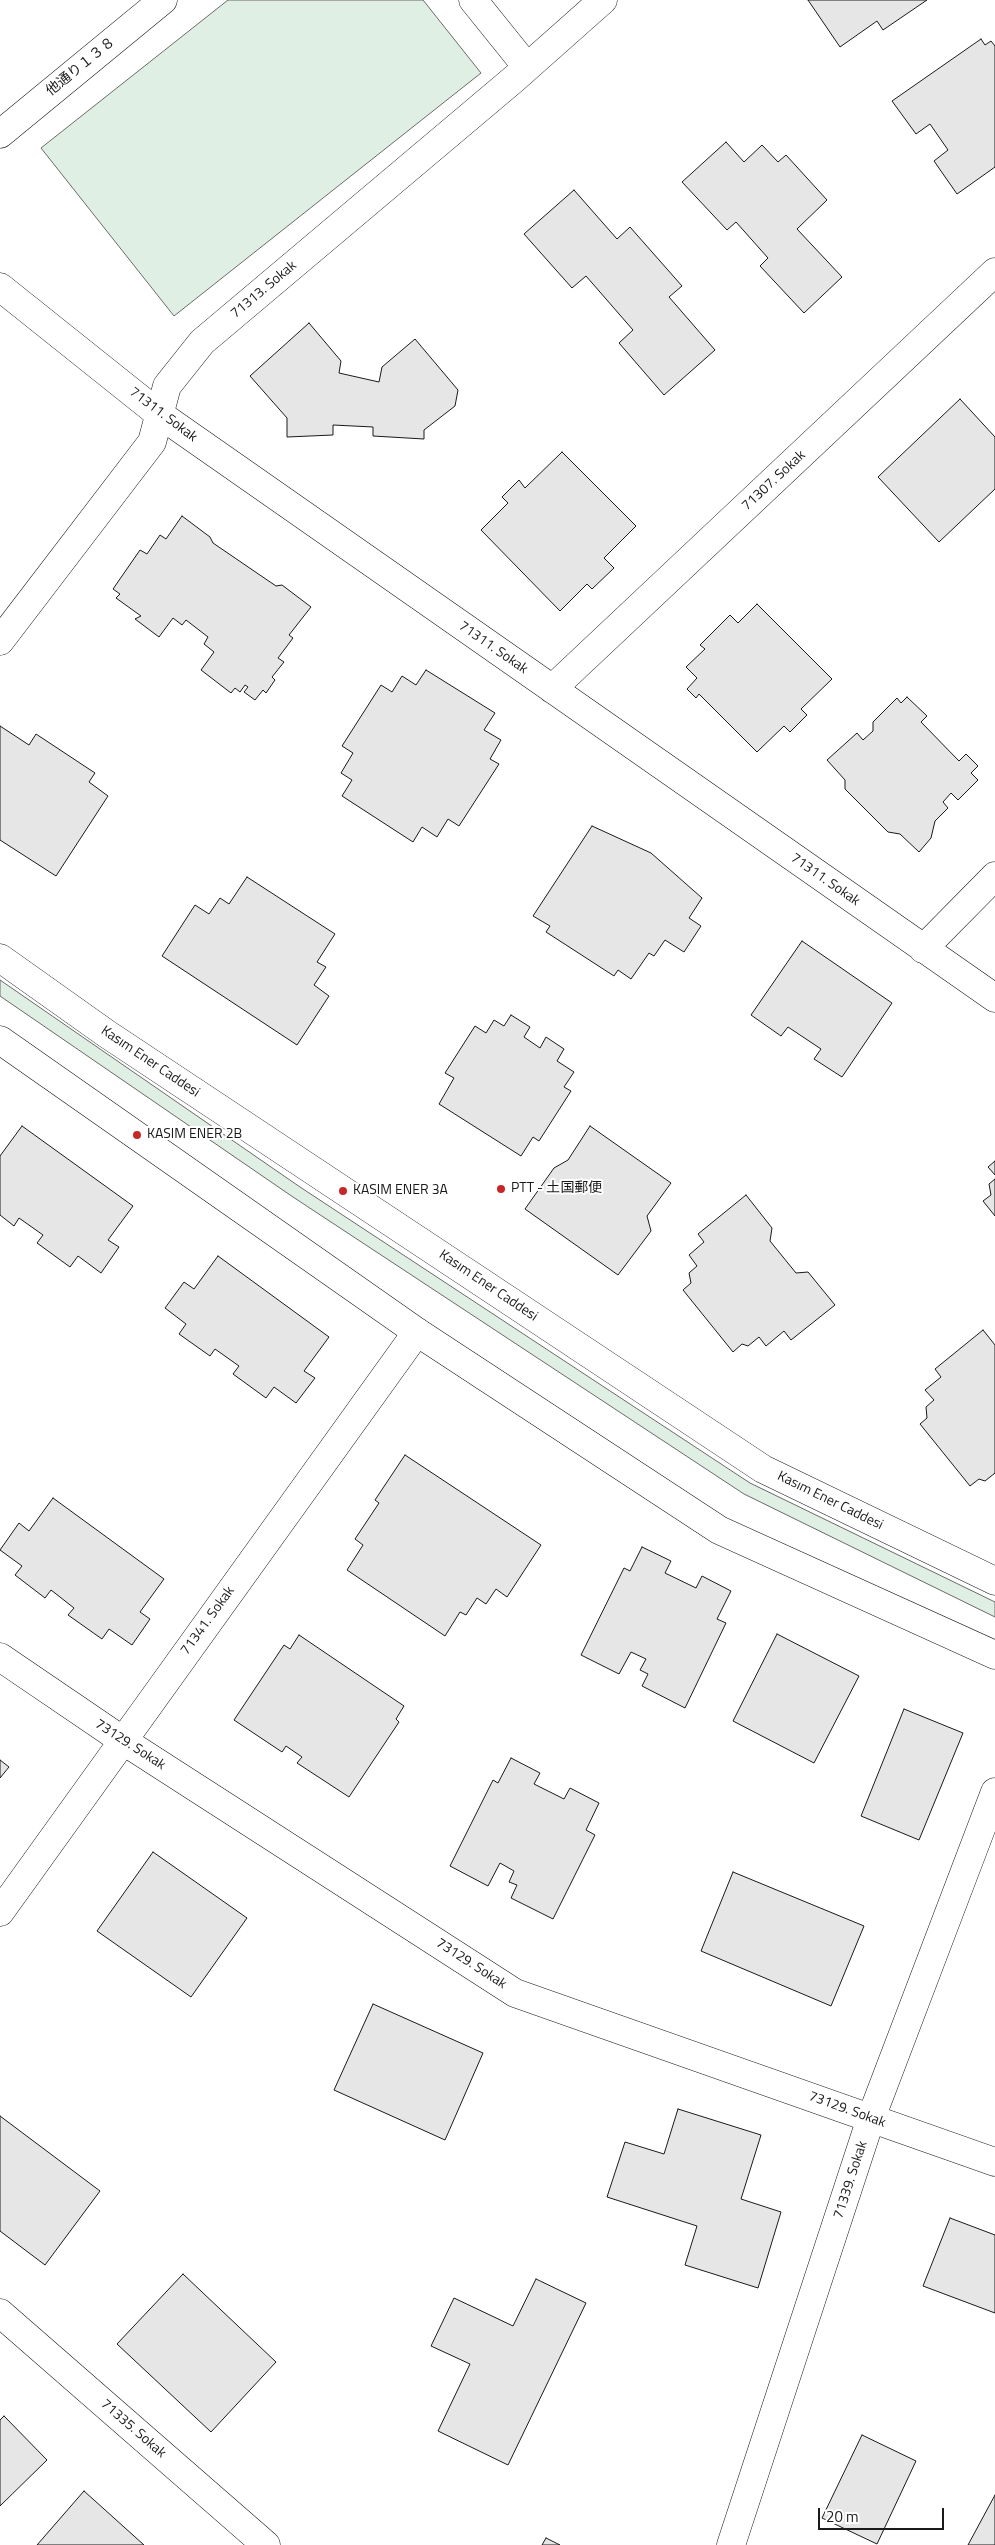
<!DOCTYPE html>
<meta charset="utf-8">
<style>
body{margin:0}
#map{position:relative;width:995px;height:2545px;overflow:hidden;background:#fff;font-family:"Titillium Web",sans-serif}
canvas{display:block}
.scale{position:absolute;left:818px;top:2508px;width:126px;height:22px;box-sizing:border-box;border:2px solid #1a1a1a;border-top:0;padding-left:6px;font-size:15px;line-height:18px;white-space:nowrap;color:#1a1a1a;-webkit-text-stroke:4px #fff;paint-order:stroke}
</style>
<div id="map">
<canvas width="995" height="2545"></canvas>
<div class="scale">20 m</div>
</div>
<script>
const context = document.querySelector('canvas').getContext('2d');
context.lineJoin = 'round';
function fill(path, color) {
  context.fillStyle = color;
  context.fill(path, 'evenodd');
}
function shape(rows) {
  const path = new Path2D();
  for (const r of rows) {
    path.moveTo(r[0], r[1]);
    for (let i = 2; i < r.length; i += 2) path.lineTo(r[i], r[i + 1]);
  }
  return path;
}
function trace(path, color, width, dash) {
  context.strokeStyle = color;
  context.lineWidth = width;
  context.lineCap = dash ? 'butt' : 'round';
  context.setLineDash(dash || []);
  context.stroke(path);
}
function drawText(font, color, halo, rows, align = 'center') {
  context.font = font + ' "Titillium Web","Noto Sans SC","Noto Sans JP",sans-serif';
  context.lineWidth = 4;
  context.setLineDash([]);
  context.textBaseline = 'middle';
  context.strokeStyle = halo;
  context.fillStyle = color;
  for (const [text, x, y, turn = 0] of rows) {
    context.save();
    context.translate(x, y);
    context.rotate((+turn || 0) * Math.PI / 180);
    context.textAlign = isNaN(turn) ? turn : align;
    if (halo) context.strokeText(text, 0, 0);
    context.fillText(text, 0, 0);
    context.restore();
  }
}
const green = shape([
 [228,0,423,0,481,73,174,316,41,148,228,0],
 [0,980,300,1187,750,1483,995,1602,995,1617,744,1494,293,1197,0,996,0,980]
]);
fill(green, '#e0efe3');
trace(green, '#6a6a6a', 1);
const building = shape([
 [808,0,927,0,883,30,877,21,840,47,808,0],
 [981,39,985,45,991,41,995,46,995,167,957,194,934,161,948,150,930,124,916,134,892,101,981,39],
 [726,142,744,162,762,145,778,162,786,155,827,200,797,229,842,277,804,313,760,266,768,258,736,222,727,230,682,182,726,142],
 [574,190,617,239,630,227,682,286,669,297,715,350,664,395,619,343,633,330,586,276,572,288,524,234,574,190],
 [309,323,341,361,339,373,379,382,382,367,415,339,458,390,455,406,424,430,424,439,373,436,373,427,333,425,333,435,287,437,287,418,250,376,309,323],
 [960,399,995,437,995,489,939,542,878,477,960,399],
 [562,452,636,526,604,558,614,568,592,589,587,584,560,611,481,530,508,503,502,497,519,480,525,488,562,452],
 [182,516,210,537,213,543,276,586,282,585,311,607,289,635,293,638,278,658,284,662,272,677,275,680,266,693,263,690,255,700,244,692,248,687,245,685,240,692,235,688,231,693,201,670,214,652,204,644,208,637,186,620,182,625,173,618,159,637,135,619,141,616,116,598,120,594,113,589,140,550,147,554,160,535,166,539,182,516],
 [757,604,832,679,801,709,807,715,790,732,784,726,757,752,699,694,696,698,687,689,697,678,686,667,705,649,700,645,730,615,738,623,757,604],
 [426,670,495,713,484,730,501,740,490,759,499,764,459,826,448,819,437,837,422,827,413,842,342,796,352,780,341,773,353,753,342,746,381,685,392,692,402,676,416,685,426,670],
 [907,697,927,716,921,722,959,761,966,754,978,766,971,773,978,780,958,800,951,793,943,802,948,808,935,821,931,838,919,852,900,834,888,832,845,789,845,780,827,760,857,733,863,740,873,731,873,722,897,698,901,703,907,697],
 [0,726,29,745,36,734,95,773,89,782,108,796,56,876,0,840,0,726],
 [592,826,651,853,702,898,689,918,701,926,684,952,665,940,654,956,649,953,631,979,618,970,614,976,546,932,550,926,533,916,592,826],
 [247,877,335,934,317,962,326,967,314,985,329,996,297,1045,162,956,195,905,209,914,220,898,229,904,247,877],
 [802,941,892,1003,842,1077,814,1059,821,1049,788,1027,781,1036,751,1015,802,941],
 [511,1015,530,1027,524,1037,540,1048,546,1037,564,1049,557,1061,574,1072,564,1087,571,1091,539,1141,533,1137,521,1156,439,1104,454,1078,445,1073,475,1026,486,1033,494,1020,504,1026,511,1015],
 [22,1126,133,1206,108,1240,119,1247,101,1273,78,1256,70,1267,37,1243,43,1235,19,1218,14,1226,0,1215,0,1156,22,1126],
 [590,1126,671,1183,647,1216,651,1231,618,1275,525,1209,554,1168,568,1160,590,1126],
 [995,1161,995,1175,988,1167,995,1161],
 [995,1179,995,1216,983,1201,991,1195,989,1184,995,1179],
 [746,1195,772,1228,770,1241,796,1273,808,1272,835,1305,791,1340,784,1331,766,1346,759,1337,748,1346,742,1344,733,1352,683,1290,691,1283,689,1273,697,1266,689,1255,704,1242,698,1234,746,1195],
 [218,1256,329,1337,304,1371,315,1378,296,1403,274,1387,266,1398,233,1374,239,1366,215,1349,210,1356,179,1334,186,1324,165,1308,184,1282,194,1289,218,1256],
 [983,1330,995,1345,995,1473,985,1481,979,1479,970,1486,920,1424,927,1418,926,1407,934,1400,925,1390,941,1377,935,1369,983,1330],
 [405,1455,541,1545,507,1597,496,1589,486,1604,477,1598,466,1615,460,1612,445,1636,347,1570,363,1545,355,1539,379,1503,375,1500,405,1455],
 [53,1498,164,1579,140,1612,150,1619,132,1645,109,1629,102,1639,68,1615,74,1608,51,1590,45,1598,15,1575,22,1566,0,1550,19,1523,29,1531,53,1498],
 [642,1547,671,1561,665,1573,696,1588,702,1576,731,1591,717,1619,726,1623,685,1708,642,1686,648,1674,640,1670,646,1659,631,1652,619,1674,581,1655,624,1568,630,1571,642,1547],
 [777,1634,859,1676,814,1763,733,1721,777,1634],
 [299,1635,404,1706,396,1719,399,1722,349,1797,297,1763,302,1757,286,1746,282,1752,234,1720,284,1645,290,1649,299,1635],
 [904,1709,963,1733,919,1840,861,1816,904,1709],
 [511,1758,540,1773,534,1784,564,1799,570,1788,599,1803,586,1830,595,1835,553,1919,511,1898,517,1885,509,1882,514,1871,500,1863,488,1886,450,1866,493,1780,498,1783,511,1758],
 [0,1760,9,1767,0,1778,0,1760],
 [153,1852,247,1918,191,1997,97,1931,153,1852],
 [733,1872,864,1926,831,2006,701,1951,733,1872],
 [373,2004,483,2053,445,2140,334,2090,373,2004],
 [678,2109,761,2135,741,2199,781,2212,758,2288,685,2265,697,2226,607,2197,625,2142,664,2154,678,2109],
 [0,2116,100,2191,45,2265,0,2231,0,2116],
 [950,2218,995,2235,995,2313,923,2286,950,2218],
 [183,2274,276,2362,211,2432,117,2344,183,2274],
 [536,2279,586,2303,508,2465,438,2431,470,2364,431,2346,454,2298,513,2326,536,2279],
 [4,2416,47,2460,0,2506,0,2420,4,2416],
 [862,2435,916,2461,877,2544,822,2518,862,2435],
 [84,2491,144,2545,37,2545,84,2491],
 [995,2495,995,2545,968,2545,995,2495],
 [546,2538,560,2545,542,2545,546,2538]
]);
fill(building, '#e6e6e6');
trace(building, '#1a1a1a', 1);
const street = shape([
 [473,0,527,67],
 [0,287,159,414,995,998],
 [0,641,152,442,167,386,202,342,514,79,603,0],
 [552,689,995,272],
 [923,949,995,876],
 [0,1657,122,1740,515,1993,995,2162],
 [0,1912,417,1332],
 [0,2313,266,2545],
 [731,2545,871,2118,995,1792]
]);
const secondary = shape([
 [0,134,163,0],
 [0,958,107,1034,763,1469,995,1581],
 [0,1040,417,1332,719,1530,995,1655]
]);
trace(street, '#1a1a1a', 29);
trace(secondary, '#1a1a1a', 29);
trace(street, '#fff', 28);
trace(secondary, '#fff', 28);
for (const [x, y, r, color] of [
 [137,1135,5,"#c62828"],
 [501,1189,5,"#c62828"],
 [343,1191,5,"#c62828"]
]) {
  const dot = new Path2D();
  dot.arc(x, y, r, 0, 2 * Math.PI);
  context.fillStyle = color;
  context.fill(dot);
  trace(dot, '#fff', 2);
}
drawText('14px', '#1a1a1a', '#fff', [
 ["他通り１３８",81,67,-39],
 ["71313. Sokak",264,290,-40],
 ["71311. Sokak",163,415,37],
 ["71307. Sokak",774,481,-43],
 ["71311. Sokak",493,648,35],
 ["71311. Sokak",825,880,35],
 ["Kasım Ener Caddesi",150,1062,34],
 ["Kasım Ener Caddesi",488,1286,34],
 ["Kasım Ener Caddesi",830,1501,26],
 ["71341. Sokak",208,1621,-54],
 ["73129. Sokak",130,1745,33],
 ["73129. Sokak",471,1964,33],
 ["73129. Sokak",847,2110,20],
 ["71339. Sokak",851,2180,-72],
 ["71335. Sokak",133,2429,41]
]);
drawText('14px', '#1a1a1a', '#fff', [
 ["KASIM ENER 2B",147,1135],
 ["PTT - 土国郵便",511,1189],
 ["KASIM ENER 3A",353,1191]
], 'left');
</script>
